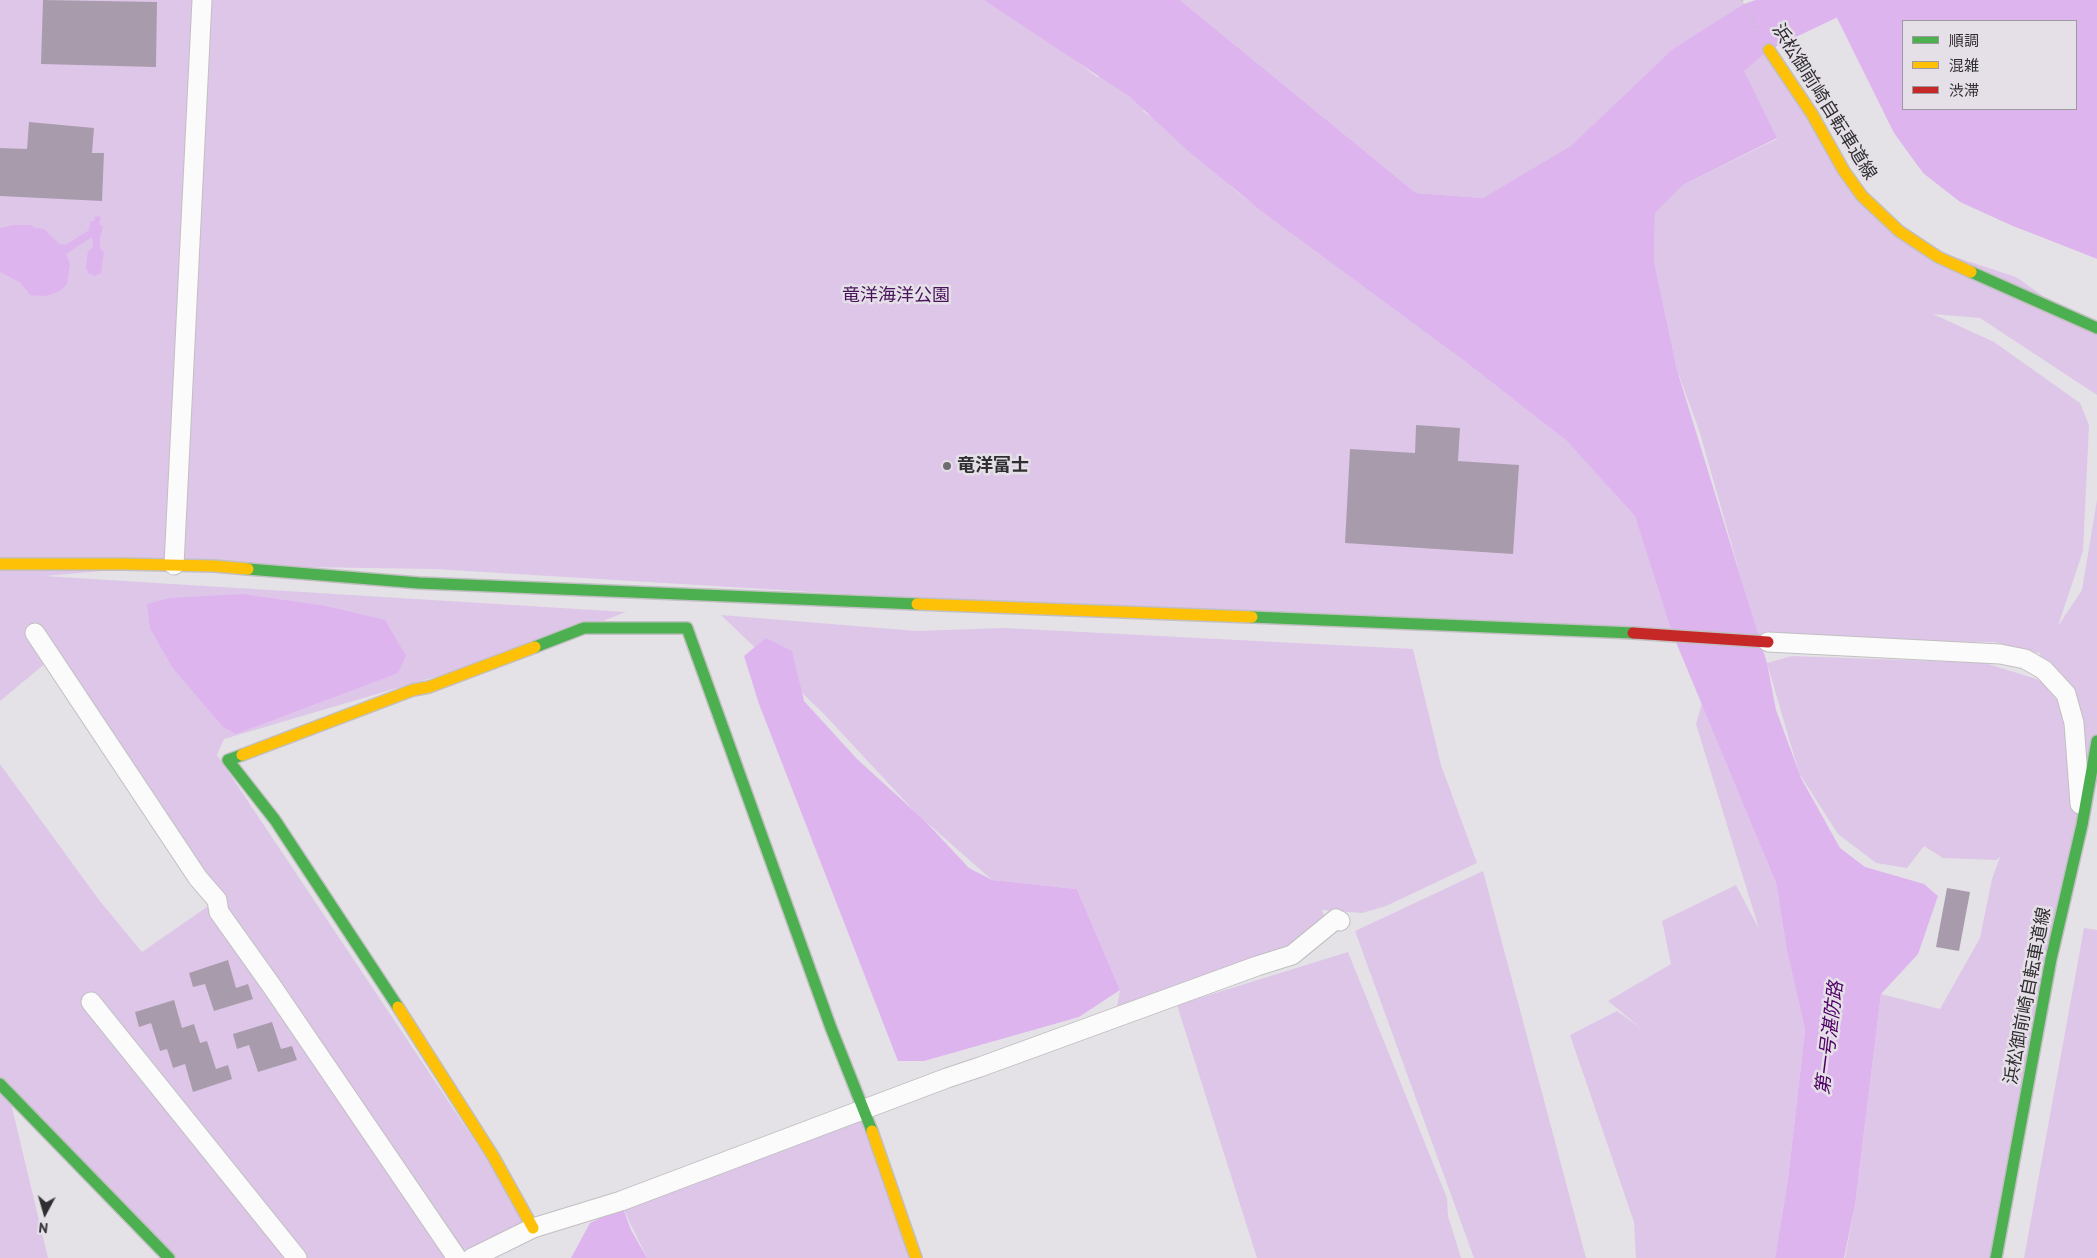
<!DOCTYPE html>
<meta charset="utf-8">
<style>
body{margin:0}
#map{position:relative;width:2097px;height:1258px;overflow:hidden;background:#e4e2e6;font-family:"PT Sans","Noto Sans JP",sans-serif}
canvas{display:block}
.legend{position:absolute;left:1902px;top:20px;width:175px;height:90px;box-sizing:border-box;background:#e5e0e8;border:1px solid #9d999f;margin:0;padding:6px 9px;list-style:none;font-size:15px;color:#302e31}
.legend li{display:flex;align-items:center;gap:10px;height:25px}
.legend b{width:25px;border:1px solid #9d999f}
.north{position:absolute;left:20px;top:1188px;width:50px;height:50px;-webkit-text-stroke:4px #e5e0e8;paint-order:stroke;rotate:186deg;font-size:14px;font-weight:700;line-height:20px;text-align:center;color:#302e31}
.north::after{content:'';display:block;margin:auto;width:18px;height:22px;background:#302e31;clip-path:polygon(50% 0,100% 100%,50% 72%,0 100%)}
</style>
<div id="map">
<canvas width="2097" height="1258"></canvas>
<ul class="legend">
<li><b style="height:6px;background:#4caf50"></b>順調</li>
<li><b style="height:6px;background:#ffc107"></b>混雑</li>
<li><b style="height:6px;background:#c62828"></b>渋滞</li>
</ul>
<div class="north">N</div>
</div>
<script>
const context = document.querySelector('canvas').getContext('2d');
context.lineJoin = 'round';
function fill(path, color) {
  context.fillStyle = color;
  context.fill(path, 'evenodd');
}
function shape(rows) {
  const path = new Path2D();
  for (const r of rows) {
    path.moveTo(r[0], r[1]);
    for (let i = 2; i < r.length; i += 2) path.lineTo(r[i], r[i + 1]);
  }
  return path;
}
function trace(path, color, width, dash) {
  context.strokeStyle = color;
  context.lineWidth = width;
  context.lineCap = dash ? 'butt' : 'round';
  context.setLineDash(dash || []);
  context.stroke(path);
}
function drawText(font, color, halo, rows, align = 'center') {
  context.font = font + ' "PT Sans","Noto Sans JP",sans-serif';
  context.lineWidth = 5;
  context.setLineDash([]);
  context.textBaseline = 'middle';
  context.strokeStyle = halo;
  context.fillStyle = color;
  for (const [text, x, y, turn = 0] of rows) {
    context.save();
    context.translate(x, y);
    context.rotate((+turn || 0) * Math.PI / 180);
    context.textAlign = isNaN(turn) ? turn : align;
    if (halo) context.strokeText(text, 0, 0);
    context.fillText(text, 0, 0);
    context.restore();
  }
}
fill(shape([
 [0,0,996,0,1097,77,1101,76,1144,107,1143,111,1180,138,1238,193,1401,310,1592,461,1635,516,1678,635,1177,614,434,569,174,565,44,576,626,612,530,649,224,739,217,755,533,1228,454,1253,456,1258,169,1258,9,1095,48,1258,0,1258,0,764,99,900,142,952,217,900,52,658,0,701],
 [1180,0,1742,0,1744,4,1592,150,1523,176,1483,198,1416,193],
 [1769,50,1882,216,1919,245,2016,277,2074,318,2097,328,2097,395,1980,318,1933,314,1994,342,2080,403,2089,425,2083,551,2058,626,2082,590,2097,500,2097,738,2081,809,1997,1258,1845,1258,1855,1205,1881,994,1940,1009,1980,938,1992,879,2000,857,1996,860,1943,858,1924,846,1907,868,1876,863,1838,834,1799,773,1767,663,1792,656,1985,663,2049,683,2034,664,2041,653,2026,652,1995,642,1759,641,1699,430,1677,370,1654,261,1655,213,1683,185,1777,139,1743,71],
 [721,615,917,631,1004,628,1413,649,1441,765,1477,863,1386,906,1362,913,1322,910,1328,925,1299,949,1115,1018,1120,990,1077,889,992,880,916,813,823,713],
 [1702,703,1776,883,1787,951,1805,1030,1788,1179,1775,1258,1636,1258,1634,1222,1570,1035,1617,1011,1642,1029,1608,1001,1671,964,1662,921,1736,885,1759,929,1696,724],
 [1483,871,1586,1258,1474,1258,1355,931],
 [2084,928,2097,930,2097,1258,2024,1258],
 [1348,952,1447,1198,1448,1216,1461,1258,1257,1258,1177,1005],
 [864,1108,917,1258,647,1258,623,1208]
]), '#dec6e9');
fill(shape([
 [984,0,1180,0,1416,193,1483,198,1571,146,1673,49,1744,4,1756,0,2097,0,2097,259,1969,209,1928,178,1908,156,1890,127,1836,18,1769,50,1744,71,1777,138,1683,185,1655,213,1654,261,1677,370,1767,663,1776,710,1801,778,1840,848,1865,867,1924,884,1938,896,1918,954,1881,994,1855,1205,1844,1258,1775,1258,1788,1179,1805,1030,1787,951,1776,883,1673,635,1635,516,1568,442,1466,362,1260,210,1187,150,1130,97],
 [1903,21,2076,21,2076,109,1903,109],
 [95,216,101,217,99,224,103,227,100,238,100,248,104,252,101,273,95,276,89,274,86,268,88,251,93,248,92,237,66,254,70,264,67,284,58,292,46,296,30,295,21,283,0,272,0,228,14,225,31,225,35,228,44,229,59,244,66,245,89,230,90,221,94,221],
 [243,594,326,606,385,620,406,656,398,673,236,734,223,727,172,667,150,628,147,604,170,598],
 [766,638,792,651,804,701,857,759,925,821,969,868,992,880,1077,889,1120,990,1079,1017,924,1061,898,1061,759,704,744,656],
 [623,1208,631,1230,647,1258,571,1258,590,1223]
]), '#deb4ef');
fill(shape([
 [1837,18,1894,133,1923,173,1960,202,2015,227,2097,259,2097,262,1968,211,1926,180,1906,158,1888,128,1835,22,1771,52,1769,50]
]), '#e4e2e6');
fill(shape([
 [43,0,157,2,156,67,41,64],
 [29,122,94,128,92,153,104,153,102,201,0,196,0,148,27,149],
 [1416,425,1460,428,1458,461,1519,465,1513,554,1345,543,1350,449,1415,453],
 [1947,888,1970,892,1959,951,1936,947],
 [228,960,236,988,248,984,253,999,214,1011,205,984,193,987,189,973],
 [174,1000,182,1028,194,1024,200,1043,207,1041,216,1069,228,1065,232,1079,193,1092,185,1064,173,1068,167,1049,160,1051,151,1023,139,1027,135,1012],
 [272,1022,281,1049,292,1046,297,1060,258,1072,249,1045,237,1049,233,1034]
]), '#a89cac');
const street = shape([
 [174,565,202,0],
 [35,633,198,878,217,900,219,912,271,985,457,1258],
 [1768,642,2000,654,2025,659,2044,670,2066,694,2074,723,2080,804],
 [91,1002,297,1258],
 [472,1258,533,1228,621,1201,947,1078,980,1067,1257,966,1292,955,1336,919,1340,921]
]);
const fast = shape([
 [1971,272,2097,328],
 [248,569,419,583,917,604],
 [1252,617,1633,633],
 [535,647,584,628,687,628,831,1028,872,1131],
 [242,755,228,760,275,820,398,1007],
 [0,1084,169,1258],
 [1996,1258,2051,959,2082,825,2097,741]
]);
const slow = shape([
 [1769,50,1812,114,1844,171,1862,196,1899,231,1938,257,1971,272],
 [0,564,124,564,214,566,248,569],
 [917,604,1252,617],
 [242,755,413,690,429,687,535,647],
 [398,1007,493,1156,533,1228],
 [872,1131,916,1258]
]);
const jam = shape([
 [1633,633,1768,642]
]);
trace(street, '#c1bfc2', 21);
trace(fast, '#c1bfc2', 14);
trace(slow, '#c1bfc2', 14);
trace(jam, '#c1bfc2', 14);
trace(shape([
 [1742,0,1759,32]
]), '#c2c2c3', 3, [1, 4]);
trace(street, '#fbfbfb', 19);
trace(fast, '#4caf50', 11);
trace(slow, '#ffc107', 11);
trace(jam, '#c62828', 11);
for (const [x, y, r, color] of [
 [947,466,5,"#6f6d70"]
]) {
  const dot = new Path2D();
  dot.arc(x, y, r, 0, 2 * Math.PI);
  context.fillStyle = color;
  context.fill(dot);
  trace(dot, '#e5e0e8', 2);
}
drawText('18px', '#302e31', '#e5e0e8', [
 ["浜松御前崎自転車道線",1824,102,58],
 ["浜松御前崎自転車道線",2028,996,-79]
]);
drawText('18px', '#49135b', '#e5e0e8', [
 ["竜洋海洋公園",896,296]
]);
drawText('bold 18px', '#302e31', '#e5e0e8', [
 ["竜洋富士",957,466]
], 'left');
drawText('italic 19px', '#4f0065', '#e5e0e8', [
 ["第一号湛防路",1830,1038,-83]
]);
</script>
